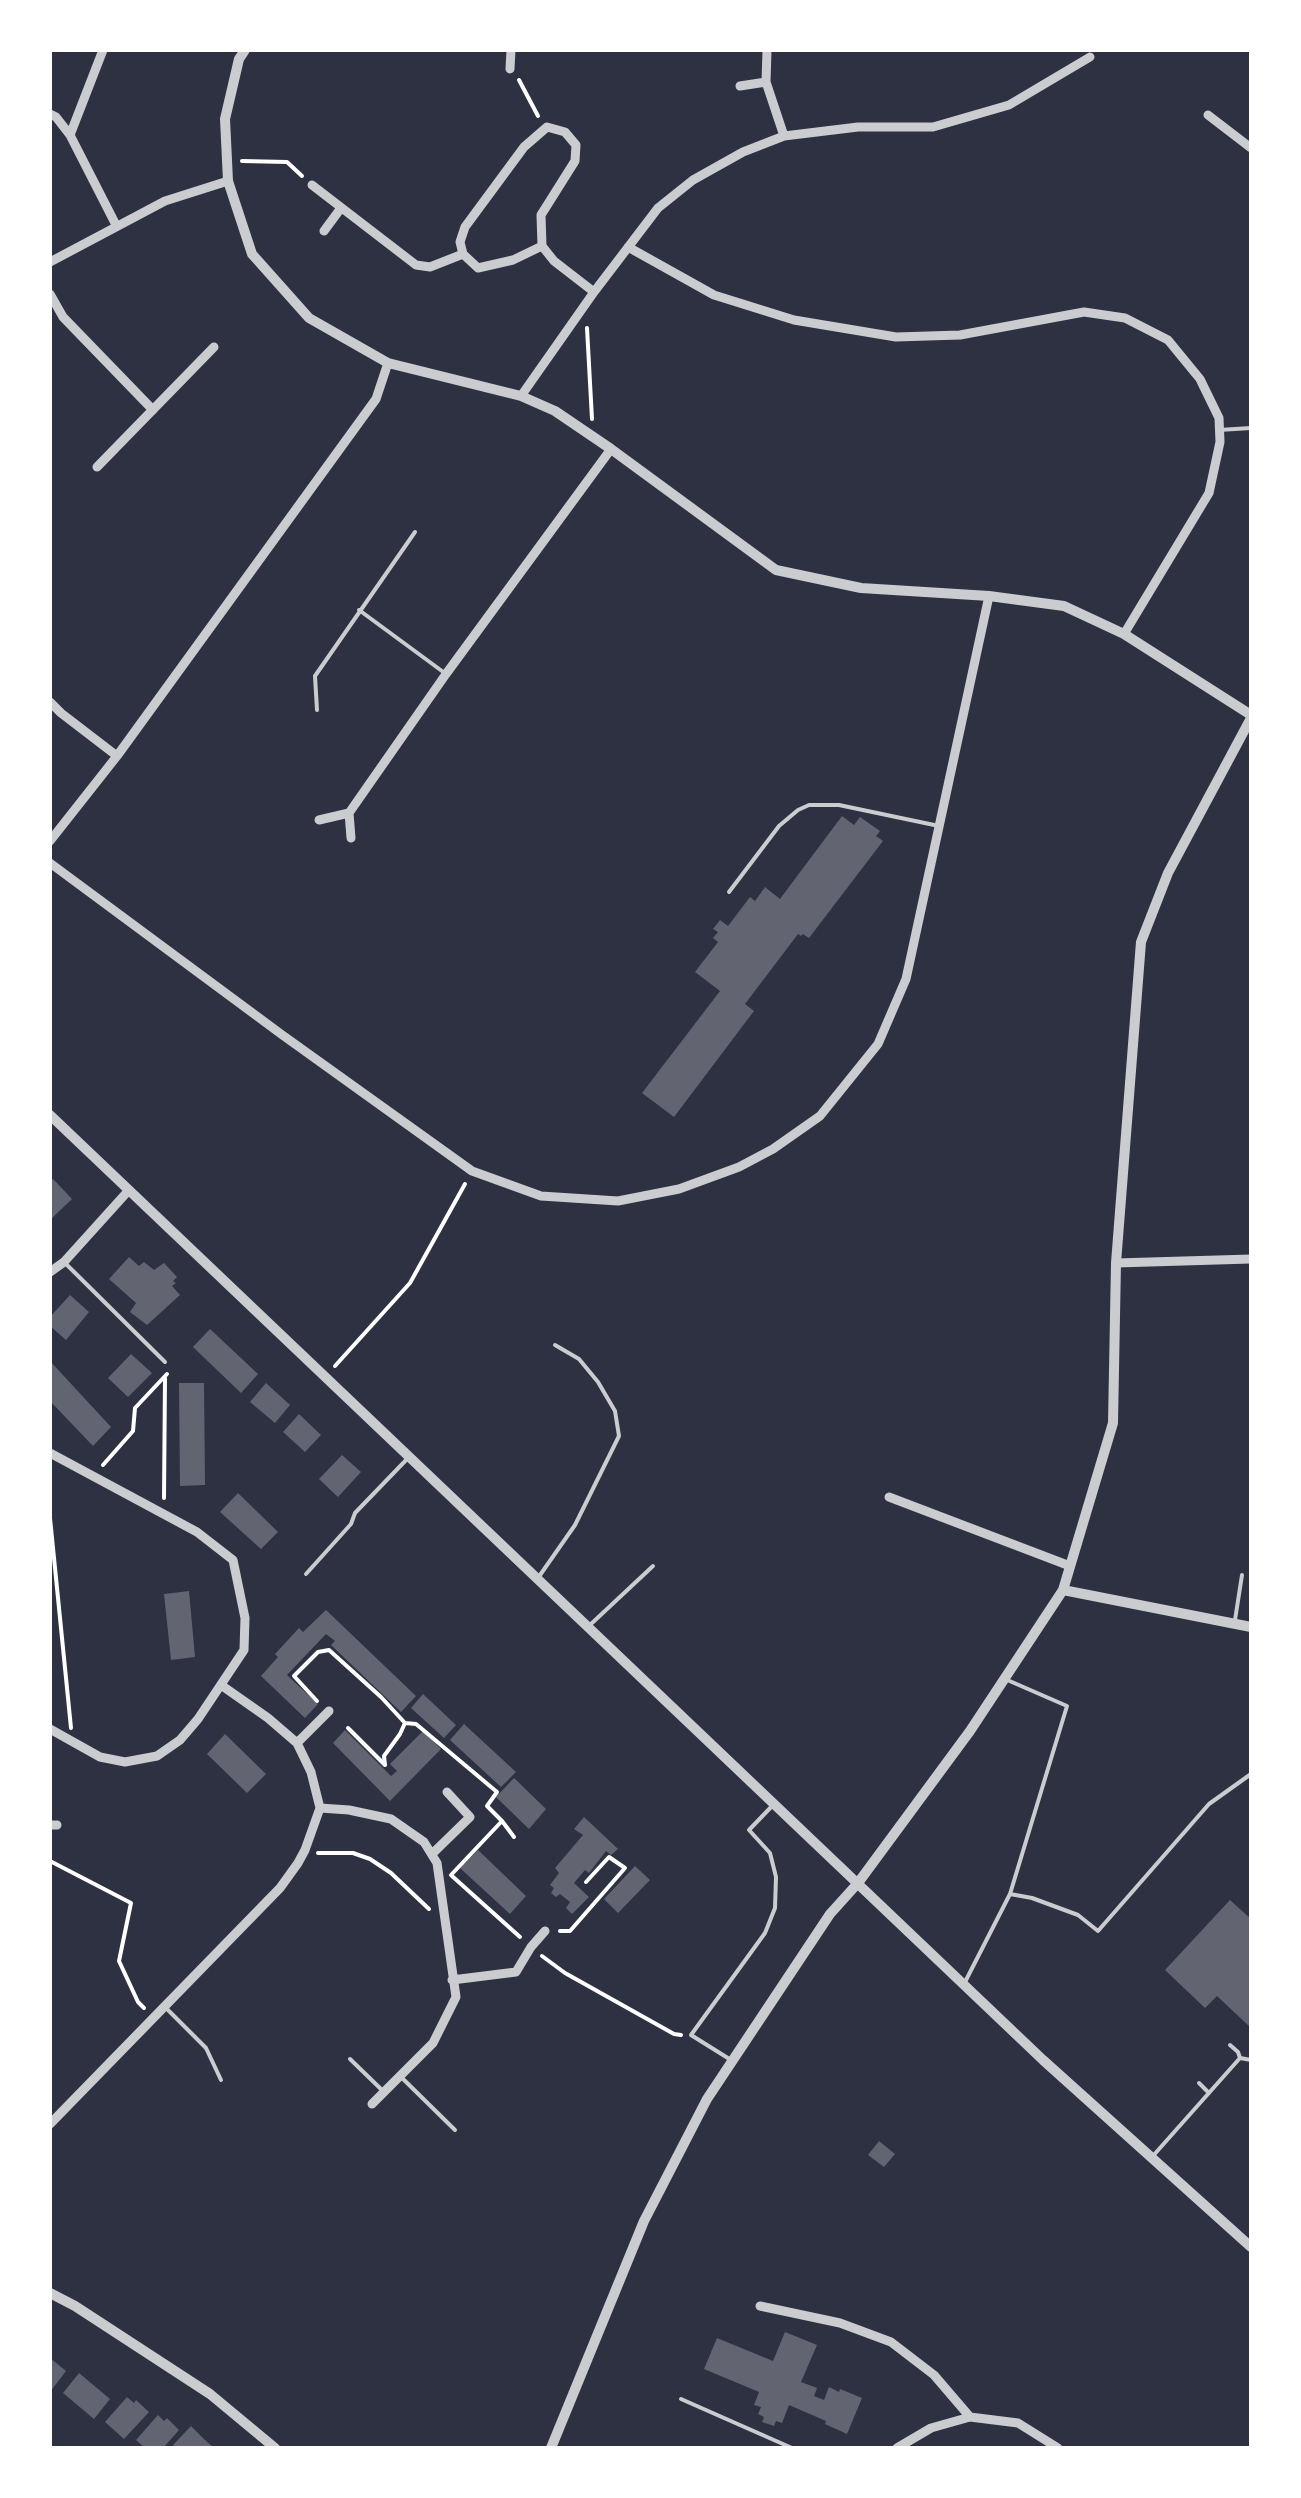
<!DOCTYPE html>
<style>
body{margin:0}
#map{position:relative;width:1301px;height:2498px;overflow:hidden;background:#2d3142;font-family:Quicksand,sans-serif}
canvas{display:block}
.frame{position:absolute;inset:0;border:52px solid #fff;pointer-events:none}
</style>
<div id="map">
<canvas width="1301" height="2498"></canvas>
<div class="frame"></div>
</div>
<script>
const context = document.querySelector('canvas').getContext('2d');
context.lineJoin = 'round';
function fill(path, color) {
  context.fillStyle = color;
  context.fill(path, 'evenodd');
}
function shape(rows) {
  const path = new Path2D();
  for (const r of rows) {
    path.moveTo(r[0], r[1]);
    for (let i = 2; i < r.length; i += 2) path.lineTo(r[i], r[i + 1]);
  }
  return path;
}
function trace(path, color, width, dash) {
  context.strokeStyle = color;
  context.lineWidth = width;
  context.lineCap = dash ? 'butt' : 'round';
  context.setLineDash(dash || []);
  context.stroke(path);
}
fill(shape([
 [842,816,854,825,860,817,880,831,876,836,883,841,809,938,803,934,801,936,798,934,745,1004,754,1011,674,1117,642,1093,720,991,695,972,718,942,713,938,718,932,713,929,720,920,728,926,750,897,755,901,765,887,780,899],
 [53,1179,72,1199,50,1220,50,1183],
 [129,1257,139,1266,144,1262,154,1270,164,1263,177,1277,173,1281,176,1283,172,1286,180,1295,147,1325,130,1312,136,1303,109,1279],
 [70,1295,89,1312,66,1340,50,1326,50,1317],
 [210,1329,258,1374,241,1393,193,1347],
 [131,1354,152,1373,128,1397,108,1378],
 [50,1361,111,1427,93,1446,50,1401],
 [179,1383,204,1383,205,1485,180,1486],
 [266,1383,290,1405,275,1423,250,1402],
 [299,1414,321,1435,305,1452,283,1432],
 [342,1455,361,1472,338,1497,319,1479],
 [238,1493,278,1532,261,1549,220,1512],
 [189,1591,195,1657,171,1660,164,1594],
 [326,1610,416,1696,401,1712,331,1645,335,1641,326,1634,287,1675,318,1704,305,1718,261,1676,278,1657,275,1654,299,1628,303,1632],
 [423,1694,456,1725,444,1738,411,1708],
 [464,1724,516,1772,501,1787,450,1740],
 [345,1730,391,1776,397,1771,390,1764,423,1731,441,1749,390,1801,333,1743],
 [225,1734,266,1774,247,1793,207,1754],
 [514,1778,546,1809,529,1829,496,1797],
 [584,1817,618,1849,611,1855,606,1851,589,1873,585,1870,574,1883,589,1897,572,1914,566,1908,570,1902,560,1894,556,1897,551,1893,554,1888,550,1885,559,1873,555,1868,583,1835,574,1829],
 [478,1850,526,1896,510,1914,460,1868],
 [635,1866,650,1880,618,1913,604,1899],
 [1230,1900,1251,1919,1251,2028,1217,1996,1205,2008,1165,1970],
 [879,2141,895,2154,884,2167,868,2155],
 [785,2332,817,2345,801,2382,817,2388,814,2396,824,2400,829,2387,839,2392,840,2389,862,2398,847,2434,825,2424,826,2421,789,2405,782,2423,776,2421,774,2426,762,2422,764,2417,758,2414,761,2407,754,2405,759,2392,704,2369,717,2338,773,2361],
 [50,2358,66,2371,50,2392],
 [79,2373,110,2399,94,2419,63,2393],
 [127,2397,134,2403,136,2400,149,2412,124,2439,105,2422],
 [158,2415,164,2421,167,2418,179,2430,163,2448,145,2448,136,2440],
 [191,2426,205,2440,214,2448,177,2448,173,2445]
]), '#626471');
trace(shape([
 [519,80,538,116],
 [242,161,287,162,302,176],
 [587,328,592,419],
 [335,1366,410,1283,465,1184],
 [103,1465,133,1431,135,1408,167,1374],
 [164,1498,165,1378],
 [50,1518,71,1728],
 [317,1701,294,1676,318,1652,329,1650,381,1697,405,1723,416,1724,497,1792,487,1806,502,1821,451,1875],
 [348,1728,385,1765,384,1756,400,1734,405,1723],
 [502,1821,514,1837],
 [318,1853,353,1853,370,1859,391,1873,429,1909],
 [50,1861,131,1903,119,1961,138,2002,144,2008],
 [452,1876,520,1937],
 [560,1931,570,1931,625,1868,609,1857,586,1882],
 [542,1956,565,1973,674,2034,681,2035]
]), '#fff', 4);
trace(shape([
 [1219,430,1251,428],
 [359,610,446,674],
 [317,710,315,676,415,532],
 [729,892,779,826,798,810,809,805,839,805,939,826],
 [64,1262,165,1362],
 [306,1574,351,1524,355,1513,409,1457],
 [538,1578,575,1525,619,1436,615,1411,598,1382,579,1359,555,1345],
 [1235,1620,1242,1575],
 [591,1624,653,1566],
 [1010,1894,1032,1898,1078,1915,1098,1931,1209,1804,1251,1774],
 [964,1984,1010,1894,1067,1706,1005,1679],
 [165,2007,206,2048,221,2080],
 [1230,2045,1238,2052,1240,2058,1251,2060],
 [350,2059,384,2092],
 [731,2060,691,2035,765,1933,775,1908,776,1877,770,1853,749,1830,774,1804],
 [400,2076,455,2130],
 [1199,2083,1209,2093],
 [1152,2157,1240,2058],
 [681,2399,792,2448]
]), '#caccd0', 4);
trace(shape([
 [767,50,766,82,784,136],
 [510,69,511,50],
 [740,86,766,82],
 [50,114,56,117,70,135,116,225],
 [1208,115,1251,148],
 [70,135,103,50],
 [312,185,416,265,430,267,463,254],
 [324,231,341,208],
 [542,246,513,260,478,268,463,254,460,242,465,227,524,147,547,127,565,132,576,145,575,161,541,215,542,246,554,261,594,292],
 [628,247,714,295,794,320,896,337,960,335,1084,312,1125,318,1168,340,1200,379,1219,418,1220,442,1209,493,1124,634],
 [50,262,165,201,228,181],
 [50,294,63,317,153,410],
 [521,396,594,292,658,208,693,180,743,152,784,136,858,127,933,127,1009,105,1090,57],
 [97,467,214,347],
 [50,702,61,713,117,756],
 [319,820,349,813],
 [351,838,349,813,446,674,611,449],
 [50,841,117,756,376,399,388,363],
 [50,863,281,1034,472,1171,541,1196,618,1201,679,1189,739,1167,773,1149,820,1116,878,1044,906,979,989,596],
 [1116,1263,1251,1259],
 [50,1272,64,1262,129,1190],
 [50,1453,197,1532,233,1560,245,1618,244,1650,198,1719,180,1740,157,1756,125,1762,100,1757,50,1729],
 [889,1497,1070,1566],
 [297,1743,329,1711],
 [320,1808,349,1810,391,1819,424,1842,437,1863,456,1997,433,2043,372,2104],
 [50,1825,57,1825],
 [432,1854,470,1817,447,1792],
 [452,1980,516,1972,531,1947,545,1931],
 [50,2124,280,1888,298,1863,305,1850,320,1808,311,1772,297,1743,268,1718,221,1685],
 [760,2306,840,2323,891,2342,934,2375,970,2417],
 [897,2448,931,2428,970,2417,1018,2423,1058,2448]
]), '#caccd0', 9);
trace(shape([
 [245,50,239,59,225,119,228,181,252,254,309,318,388,363,521,396,555,411,611,449,776,570,861,588,989,596,1064,606,1124,634,1251,715],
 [50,1115,1043,2060,1251,2247],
 [1063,1590,1251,1627],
 [50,2293,75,2306,210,2394,275,2448],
 [551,2448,644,2221,707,2099,830,1914,858,1883,970,1731,1063,1590,1113,1423,1116,1263,1141,942,1168,873,1251,718]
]), '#caccd0', 10);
</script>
